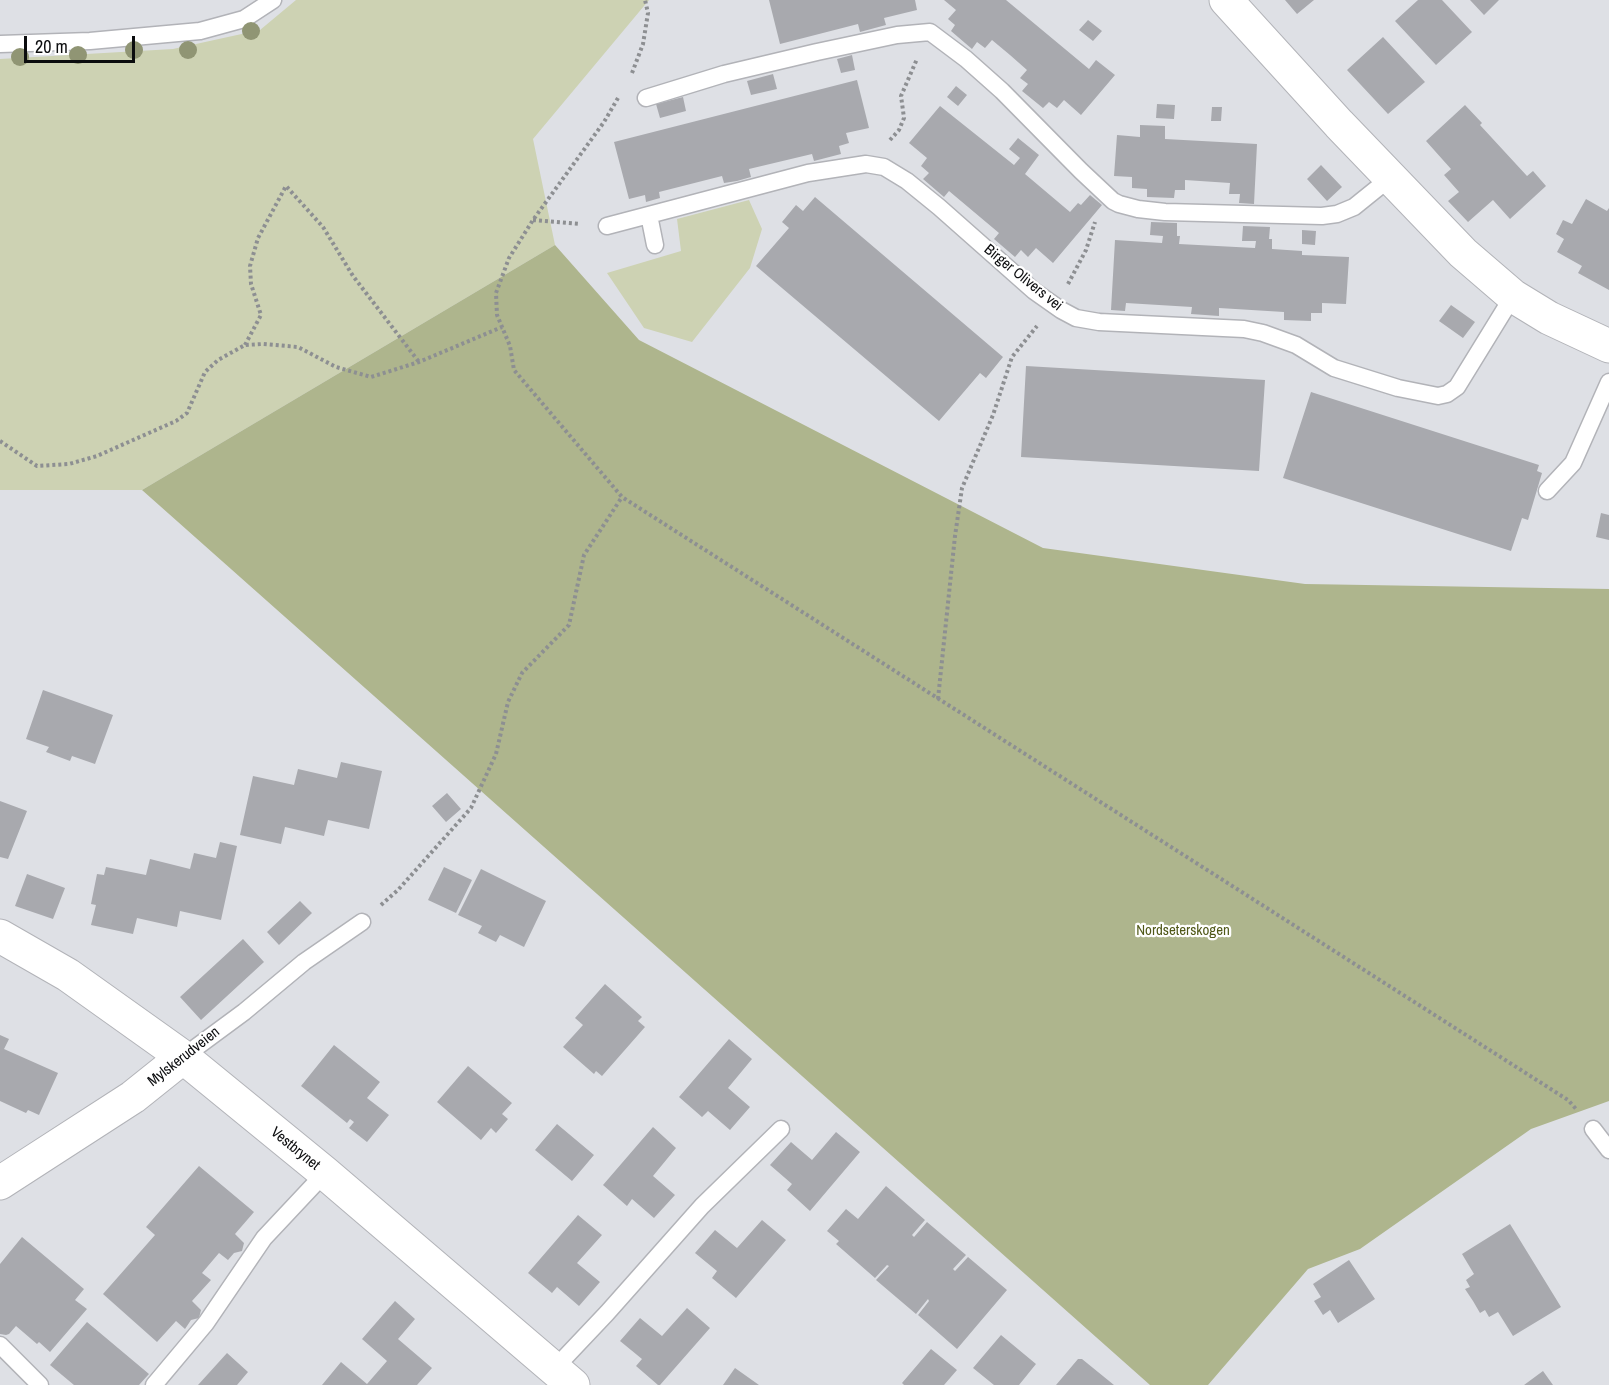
<!DOCTYPE html>
<style>
body{margin:0}
#map{position:relative;width:1609px;height:1385px;overflow:hidden;background:#dee0e5;font-family:"Archivo Narrow",sans-serif}
canvas{display:block}
.scale{position:absolute;left:24px;top:36px;width:111px;height:27px;box-sizing:border-box;border:3px solid #0b0c0e;border-top:0;padding-left:8px;font-size:18px;line-height:21px;white-space:nowrap;color:#0b0c0e;-webkit-text-stroke:4px #fff;paint-order:stroke}
</style>
<div id="map">
<canvas width="1609" height="1385"></canvas>
<div class="scale">20 m</div>
</div>
<script>
const context = document.querySelector('canvas').getContext('2d');
context.lineJoin = 'round';
function fill(path, color) {
  context.fillStyle = color;
  context.fill(path, 'evenodd');
}
function shape(rows) {
  const path = new Path2D();
  for (const r of rows) {
    path.moveTo(r[0], r[1]);
    for (let i = 2; i < r.length; i += 2) path.lineTo(r[i], r[i + 1]);
  }
  return path;
}
function trace(path, color, width, dash) {
  context.strokeStyle = color;
  context.lineWidth = width;
  context.lineCap = dash ? 'butt' : 'round';
  context.setLineDash(dash || []);
  context.stroke(path);
}
function drawText(font, color, halo, rows, align = 'center') {
  context.font = font + ' "Archivo Narrow",sans-serif';
  context.lineWidth = 4.5;
  context.setLineDash([]);
  context.textBaseline = 'middle';
  context.strokeStyle = halo;
  context.fillStyle = color;
  for (const [text, x, y, turn = 0] of rows) {
    context.save();
    context.translate(x, y);
    context.rotate((+turn || 0) * Math.PI / 180);
    context.textAlign = isNaN(turn) ? turn : align;
    if (halo) context.strokeText(text, 0, 0);
    context.fillText(text, 0, 0);
    context.restore();
  }
}
fill(shape([
 [296,0,649,0,533,139,555,245,142,490,0,490,0,59,173,49,260,30],
 [749,200,762,229,750,268,692,342,644,328,607,273,681,251,677,219]
]), '#cdd2b3');
fill(shape([
 [555,245,639,340,1043,548,1305,584,1609,589,1609,1101,1531,1129,1360,1249,1308,1269,1208,1385,1150,1385,142,490]
]), '#aeb58d');
fill(shape([
 [769,0,915,0,917,10,884,18,886,25,860,32,858,24,780,44],
 [944,0,1006,0,1089,69,1096,60,1115,75,1081,115,1064,100,1057,108,1049,102,1043,108,1022,91,1028,84,1020,78,1027,70,1010,55,992,40,985,48,977,42,972,49,951,31,955,25,948,19,956,10],
 [1285,0,1314,0,1297,14],
 [1418,0,1442,0,1472,32,1436,65,1395,21],
 [1470,0,1499,0,1484,15],
 [1088,20,1102,31,1093,41,1079,30],
 [1383,37,1425,82,1388,114,1347,70],
 [852,55,855,70,841,73,837,59],
 [773,74,777,89,751,95,747,81],
 [857,80,869,128,846,133,849,143,839,146,841,154,814,161,812,154,749,169,751,177,737,181,724,183,722,176,659,192,660,198,646,202,645,195,629,199,614,142],
 [956,86,967,95,958,106,947,97],
 [683,97,686,111,660,118,656,104],
 [1157,104,1175,105,1174,119,1156,118],
 [1465,105,1482,123,1480,125,1527,176,1533,171,1546,186,1510,219,1493,200,1468,222,1448,201,1459,192,1444,175,1451,169,1426,141],
 [940,106,1014,165,1020,158,1009,149,1018,138,1039,155,1025,174,1070,212,1078,203,1081,205,1090,195,1102,205,1053,263,1036,248,1028,257,1021,250,1015,257,994,239,999,233,949,191,944,197,923,179,929,173,921,166,927,158,909,143],
 [1212,107,1222,107,1221,121,1211,121],
 [1140,125,1165,126,1165,139,1257,144,1254,204,1239,203,1240,194,1229,194,1230,183,1185,180,1185,190,1175,190,1174,198,1147,197,1147,189,1132,188,1132,177,1114,176,1117,135,1140,137],
 [1321,165,1342,187,1327,201,1307,179],
 [815,197,1003,357,986,378,980,373,939,421,756,266,789,228,782,222,796,205,803,211],
 [1586,199,1607,211,1609,208,1609,290,1578,273,1582,266,1557,252,1564,239,1556,234,1563,220,1572,224],
 [1151,222,1177,223,1177,236,1180,236,1179,244,1255,248,1256,241,1242,241,1243,226,1270,227,1269,239,1272,239,1272,249,1302,251,1302,255,1349,257,1346,304,1322,303,1322,313,1311,313,1311,321,1284,320,1284,312,1219,308,1219,316,1191,314,1192,307,1126,303,1125,311,1111,310,1115,240,1162,243,1163,236,1150,235],
 [1302,230,1316,231,1315,245,1302,244],
 [1451,305,1475,322,1463,338,1439,321],
 [1026,366,1265,380,1259,471,1021,457],
 [1311,392,1539,465,1537,471,1542,473,1528,520,1522,518,1511,551,1283,478],
 [1601,513,1609,515,1609,540,1596,537],
 [43,690,113,715,95,764,72,756,70,761,46,752,49,747,26,739],
 [341,762,382,771,369,829,328,820,324,836,285,827,281,844,240,835,253,776,294,785,298,769,337,778],
 [447,793,461,809,446,822,432,806],
 [0,801,27,811,8,859,0,857],
 [220,842,237,846,221,920,180,911,177,927,137,918,133,934,91,925,96,905,91,904,97,874,104,875,106,867,146,875,150,859,190,869,194,853,216,858],
 [444,867,472,880,456,913,428,900],
 [481,869,546,901,524,947,500,935,496,942,478,933,482,926,458,915],
 [27,874,65,888,53,919,15,906],
 [300,901,312,913,279,945,267,932],
 [243,939,264,962,201,1020,180,997],
 [605,984,642,1017,638,1021,645,1027,602,1076,596,1071,594,1074,563,1047,583,1025,575,1018],
 [0,1035,9,1039,4,1049,58,1073,39,1115,28,1110,26,1113,0,1101],
 [729,1039,752,1059,728,1088,750,1107,730,1130,708,1111,702,1117,679,1097],
 [334,1045,380,1082,367,1098,389,1115,367,1142,349,1128,354,1122,350,1119,347,1123,301,1086],
 [468,1066,512,1103,502,1114,508,1119,496,1133,491,1128,481,1140,437,1102],
 [557,1124,594,1155,572,1181,535,1150],
 [653,1127,676,1148,653,1176,675,1195,654,1218,632,1199,627,1206,603,1185],
 [836,1132,860,1152,810,1211,787,1190,792,1184,770,1165,791,1142,812,1160],
 [199,1166,254,1212,235,1234,244,1243,242,1251,234,1253,228,1260,219,1253,202,1273,211,1280,192,1301,201,1310,199,1318,191,1320,185,1329,176,1321,157,1342,103,1294,155,1235,146,1227],
 [886,1186,925,1220,912,1235,914,1237,927,1222,966,1255,953,1269,955,1271,968,1257,1007,1290,957,1349,918,1315,929,1301,928,1299,916,1314,876,1280,889,1266,887,1265,875,1278,836,1244,839,1241,827,1231,846,1209,858,1219],
 [578,1215,602,1235,577,1263,600,1282,579,1306,557,1287,552,1293,528,1273],
 [762,1220,786,1240,736,1298,712,1278,717,1271,695,1253,715,1230,737,1248],
 [1510,1224,1561,1307,1513,1336,1498,1312,1489,1317,1485,1310,1480,1313,1473,1301,1465,1289,1470,1287,1466,1280,1474,1274,1462,1254],
 [22,1237,84,1289,75,1300,87,1309,50,1352,39,1342,37,1344,16,1326,9,1334,6,1335,0,1334,0,1264],
 [1349,1260,1375,1299,1338,1323,1330,1310,1323,1315,1314,1301,1321,1297,1313,1284],
 [395,1301,415,1319,398,1339,432,1368,417,1385,322,1385,341,1362,367,1384,387,1361,362,1339],
 [687,1308,710,1328,660,1385,658,1385,636,1366,642,1359,620,1341,640,1318,662,1336],
 [87,1322,149,1374,139,1385,74,1385,50,1365],
 [1001,1335,1036,1364,1019,1385,994,1385,973,1368],
 [931,1349,957,1370,944,1385,904,1385,902,1383],
 [227,1353,248,1372,237,1385,198,1385],
 [1078,1359,1082,1359,1114,1385,1056,1385],
 [735,1368,759,1385,723,1385],
 [1543,1371,1553,1385,1524,1385]
]), '#a8a9ae');
const lane = shape([
 [0,44,90,41,200,31,244,19,273,0],
 [646,98,724,74,817,52,897,35,930,32,966,59,1002,91,1081,171,1113,201,1119,204,1138,209,1165,212,1322,216,1337,214,1354,207,1390,178],
 [649,215,655,245],
 [607,226,808,173,866,164,884,167,907,181,939,207,1034,291,1061,310,1076,318,1099,322,1244,329,1263,333,1296,345,1334,368,1398,388,1438,396,1447,394,1457,387,1513,296],
 [1547,491,1573,463,1609,382],
 [183,1057,244,1012,304,962,362,922],
 [1593,1129,1609,1150],
 [0,1345,40,1385],
 [554,1369,607,1313,702,1206,781,1129],
 [154,1385,206,1323,264,1238,325,1173]
]);
const street = shape([
 [1226,0,1339,124,1463,253,1513,296,1549,318,1609,346],
 [0,936,68,975,183,1057,325,1173,573,1385],
 [0,1183,133,1097,183,1057]
]);
trace(lane, '#b2b3b8', 19);
trace(street, '#b2b3b8', 35);
trace(shape([
 [632,73,643,44,648,13,645,0],
 [618,98,604,122,533,220,509,258,496,293,497,315,510,346,514,370,622,497,1568,1100,1577,1110],
 [890,140,899,130,904,118,901,96,917,59],
 [533,220,580,224],
 [1068,284,1086,250,1095,222],
 [245,345,261,315,251,284,250,266,258,238,286,186,323,227,353,276,419,362],
 [0,441,37,466,69,464,97,456,176,421,187,413,205,372,218,360,245,345,263,344,298,347,336,367,371,377,419,362,502,327],
 [938,699,955,536,962,488,993,415,1012,357,1037,326],
 [381,905,398,890,471,808,496,754,508,702,522,673,569,625,584,555,622,497]
]), '#8d8f92', 4, [3, 3]);
trace(lane, '#fff', 16);
trace(street, '#fff', 33);
context.fillStyle = '#909574';
for (const [x, y] of [
 [251,31],
 [134,50],
 [188,50],
 [78,55],
 [20,57]
]) {
  context.beginPath();
  context.arc(x, y, 9, 0, 2 * Math.PI);
  context.fill();
}
drawText('15px', '#0b0c0e', '#fff', [
 ["Birger Olivers vei",1023,278,39],
 ["Mylskerudveien",184,1057,-38],
 ["Vestbrynet",295,1149,39]
]);
drawText('15px', '#505818', '#fff', [
 ["Nordseterskogen",1183,931]
]);
</script>
